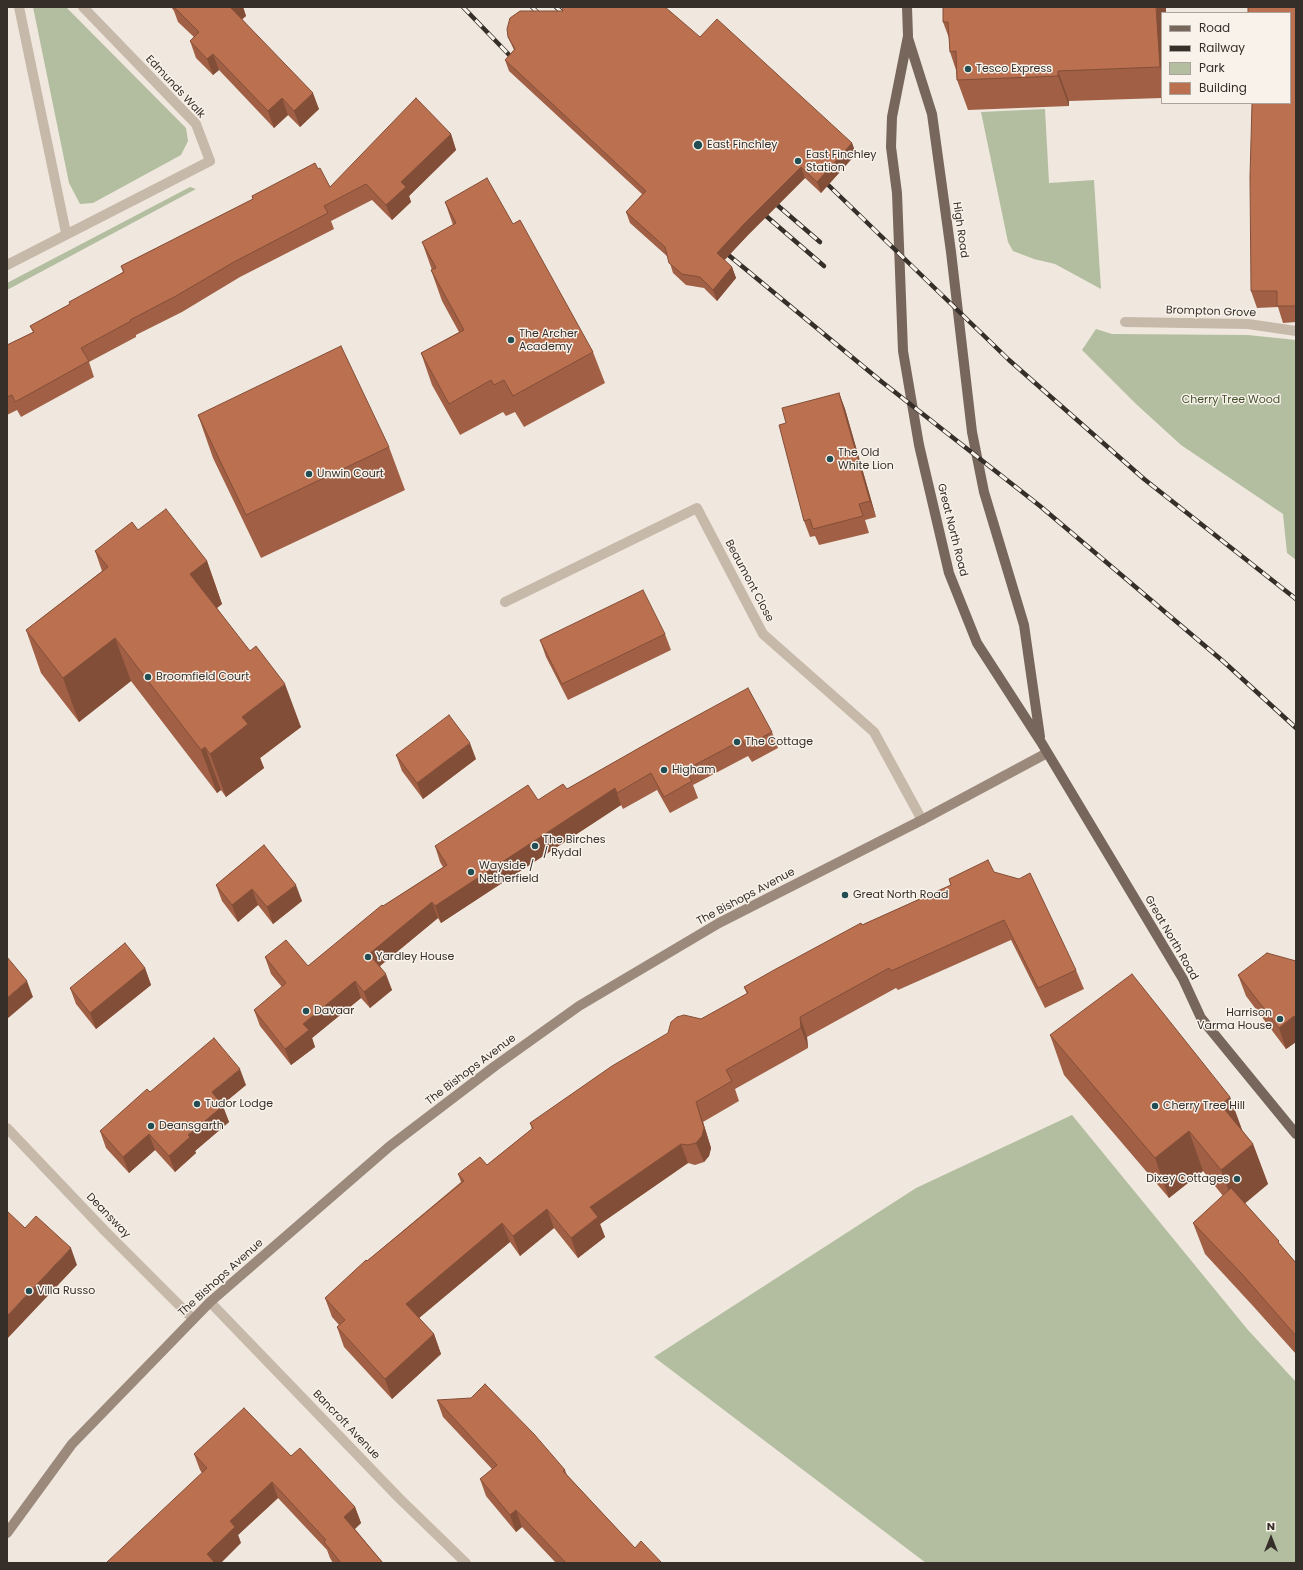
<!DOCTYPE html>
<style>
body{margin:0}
#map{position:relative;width:1303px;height:1570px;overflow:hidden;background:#f0e8de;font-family:Poppins,sans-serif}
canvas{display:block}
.frame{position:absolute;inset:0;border:8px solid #352e29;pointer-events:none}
.legend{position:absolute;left:1161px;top:12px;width:130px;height:92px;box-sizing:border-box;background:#f8f2ea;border:1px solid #aaa49d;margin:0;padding:5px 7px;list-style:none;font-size:12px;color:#352e29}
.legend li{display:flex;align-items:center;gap:8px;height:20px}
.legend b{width:20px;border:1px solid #aaa49d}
.north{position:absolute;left:1251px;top:1518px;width:40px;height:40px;-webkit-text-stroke:3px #f8f2ea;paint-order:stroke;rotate:0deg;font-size:11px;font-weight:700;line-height:16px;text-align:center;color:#352e29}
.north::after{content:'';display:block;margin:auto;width:14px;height:18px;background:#352e29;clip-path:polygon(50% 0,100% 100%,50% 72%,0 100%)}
</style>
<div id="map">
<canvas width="1303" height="1570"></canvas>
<div class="frame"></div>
<ul class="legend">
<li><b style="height:5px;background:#76665c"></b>Road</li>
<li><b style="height:5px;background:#352e29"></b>Railway</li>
<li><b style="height:11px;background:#b2be9f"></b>Park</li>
<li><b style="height:11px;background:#bb7050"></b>Building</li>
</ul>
<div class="north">N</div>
</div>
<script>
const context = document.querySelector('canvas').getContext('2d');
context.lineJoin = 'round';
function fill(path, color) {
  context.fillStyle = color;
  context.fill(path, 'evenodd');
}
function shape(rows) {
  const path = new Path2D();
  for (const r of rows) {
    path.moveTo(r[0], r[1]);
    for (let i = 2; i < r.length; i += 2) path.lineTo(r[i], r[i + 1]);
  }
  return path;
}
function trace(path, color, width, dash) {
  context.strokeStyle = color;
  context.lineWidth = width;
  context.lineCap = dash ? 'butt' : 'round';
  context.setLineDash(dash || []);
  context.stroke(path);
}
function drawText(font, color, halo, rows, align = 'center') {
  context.font = font + ' Poppins,sans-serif';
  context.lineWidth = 3;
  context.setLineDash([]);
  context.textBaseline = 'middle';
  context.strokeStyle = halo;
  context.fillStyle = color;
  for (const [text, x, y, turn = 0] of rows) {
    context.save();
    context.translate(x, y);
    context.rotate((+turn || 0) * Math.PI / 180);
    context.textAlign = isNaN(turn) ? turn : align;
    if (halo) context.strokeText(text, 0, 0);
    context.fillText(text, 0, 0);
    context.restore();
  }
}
fill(shape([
 [33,7,66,7,186,128,188,141,181,155,93,203,80,204,69,183],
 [1045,109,1049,183,1094,180,1101,289,1055,264,1034,259,1013,251,1008,242,981,112],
 [190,187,196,189,7,290,7,283],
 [1096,329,1112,334,1248,335,1296,340,1296,560,1287,553,1283,514,1181,445,1136,404,1082,350],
 [1072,1115,1248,1330,1296,1382,1296,1563,926,1563,654,1357,916,1188]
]), '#b2be9f');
trace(shape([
 [19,7,66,233],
 [7,265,210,161,196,124,83,7],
 [1125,322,1248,324,1296,331],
 [505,602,697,508,763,634,874,732,922,820],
 [7,1128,105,1231,193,1319],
 [210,1302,399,1498,466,1563]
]), '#c7b9aa', 10);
trace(shape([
 [7,1533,72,1444,210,1302,390,1146,495,1066,579,1006,719,923,922,820,1047,753]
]), '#9b897c', 10);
trace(shape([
 [907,7,908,36,892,117,891,147,897,193,903,351,919,445,949,573,977,643,1041,742,1183,979,1201,1018,1296,1134],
 [908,38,932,114,951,252,972,432,984,492,1024,625,1040,737]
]), '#76665c', 10);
const rail = shape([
 [463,7,516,62],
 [532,7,543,18],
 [556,7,568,18],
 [820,177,1009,360,1144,479,1296,599],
 [769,198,820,242],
 [758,209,824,266],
 [720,248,882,382,1040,506,1224,662,1296,728]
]);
trace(rail, '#352e29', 4.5);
trace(rail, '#f8f2ea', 3, [9]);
fill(shape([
 [171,7,243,7,246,16,242,19,319,109,300,127,288,115,274,128,219,70,213,75,196,58,190,41,194,37,178,22,174,11],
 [1296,7,1296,322,1283,323,1278,307,1257,308,1251,291,1290,103],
 [1162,13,1162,98,1069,101,1069,106,968,110,957,80,956,70,950,52,949,38,943,22],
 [508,37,700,37,852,143,856,154,821,193,805,178,748,235,724,260,732,267,736,278,717,301,704,288,686,285,673,273,668,257,630,223,626,212,642,194,509,71,505,60,514,50],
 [451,134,456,150,409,196,411,202,392,220,372,200,331,221,334,229,240,277,182,312,136,335,136,337,89,362,94,377,21,417,17,410,7,415,7,345,33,332,30,326,70,304,123,272,121,266,253,199,252,196,318,169,330,187],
 [445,202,513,224,593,352,605,383,524,427,515,412,506,416,503,412,460,435,432,385,421,353,459,332,442,301,431,270,432,270,422,242,453,225],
 [839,393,845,409,876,517,865,520,869,533,819,545,815,536,810,537,804,521,786,423],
 [198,415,389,447,405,490,261,558,213,458],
 [138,530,207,561,222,604,217,608,301,727,260,758,264,768,226,797,221,790,217,793,131,681,79,722,41,673,26,630,102,571,95,551],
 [665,634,671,650,568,700,546,657,540,640],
 [669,731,772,732,778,748,752,762,748,756,693,785,698,798,670,813,657,790,623,809,621,805,441,923,438,918,380,966,392,990,370,1008,361,998,312,1038,315,1047,291,1065,260,1026,254,1010,282,987,271,974,265,957,308,966,383,906,443,867,440,862,435,846,538,800,567,789],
 [396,755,476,759,423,799,402,771],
 [264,845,302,901,273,924,258,905,238,922,222,901,216,885],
 [994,872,1076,970,1084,989,1045,1008,1011,940,898,990,896,988,807,1037,808,1048,735,1089,739,1101,703,1122,711,1148,709,1156,704,1162,695,1165,688,1163,600,1224,605,1237,578,1258,554,1228,520,1256,510,1242,419,1318,434,1334,441,1354,392,1399,344,1347,337,1327,339,1325,332,1317,325,1298,367,1261,461,1182,458,1174,487,1165,532,1129,530,1123,701,1019,747,994,744,987,862,925,951,885,949,879],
 [1296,961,1296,1042,1286,1049,1246,996,1238,975],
 [145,968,151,985,96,1029,76,1004,70,988],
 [1050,1035,1230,1097,1242,1130,1253,1144,1268,1184,1245,1203,1296,1263,1296,1354,1253,1306,1205,1254,1193,1223,1223,1196,1203,1171,1169,1198,1064,1075],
 [246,1085,222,1105,229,1122,195,1151,196,1153,175,1172,155,1150,129,1173,106,1148,100,1131,150,1092],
 [437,1400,565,1470,567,1475,635,1548,662,1563,556,1563,522,1527,516,1532,486,1496,480,1479,492,1469,443,1417],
 [194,1454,291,1456,355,1507,361,1523,355,1529,383,1563,333,1563,330,1558,327,1550,278,1498,238,1535,241,1543,202,1473,200,1470]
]), '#a16045');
fill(shape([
 [232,7,243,7,246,16,237,24,231,8],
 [1156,7,1166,7,1166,13,1162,13,1162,72,1160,67],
 [213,54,219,70,213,75,207,59],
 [1058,71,1069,101,1069,106,1058,76],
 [313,93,319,109,300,127,294,111],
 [282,98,288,115,274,128,268,111],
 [451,134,456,150,409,196,411,202,392,220,386,205,401,182],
 [852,143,856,154,821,193,817,182],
 [801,167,805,178,748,235,721,264,717,253,744,224],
 [732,267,736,278,717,301,713,290],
 [839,393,845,409,876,517,870,501],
 [207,561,222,604,205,617,190,574],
 [115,638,131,681,79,722,63,678],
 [285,684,301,727,260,758,264,768,226,797,210,754,242,717],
 [470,743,476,759,423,799,417,783],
 [205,747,221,790,217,793,201,750],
 [615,788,621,805,441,923,435,906],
 [296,885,302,901,273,924,267,907],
 [252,889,258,905,238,922,232,905],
 [432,902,438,918,375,970,369,954],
 [145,968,151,985,96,1029,90,1013],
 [386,974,392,990,370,1008,364,992],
 [27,981,33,997,7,1019,7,998],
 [355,981,361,998,312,1038,315,1047,291,1065,285,1049,303,1024],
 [1294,1016,1296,1022,1296,1042,1286,1049,1279,1028],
 [800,1017,807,1037,808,1048,801,1028],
 [240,1069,246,1085,218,1108,212,1092],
 [1230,1097,1245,1138,1221,1105],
 [696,1102,703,1122,711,1148,709,1156,704,1162,696,1143],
 [223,1106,229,1122,195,1151,196,1153,175,1172,169,1156,188,1135],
 [1189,1131,1203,1171,1169,1198,1155,1158],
 [149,1134,155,1150,129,1173,123,1157],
 [681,1144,688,1163,600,1224,605,1237,578,1258,571,1238,590,1207],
 [1253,1144,1268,1184,1236,1211,1221,1170],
 [547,1209,554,1228,520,1256,513,1236],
 [502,1223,510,1242,413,1323,406,1304],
 [71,1248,77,1265,7,1339,7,1316],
 [434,1334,441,1354,392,1399,385,1379],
 [272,1482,278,1498,238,1535,241,1543,221,1563,210,1563,207,1554,230,1521],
 [355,1507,361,1523,350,1533,344,1517],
 [516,1510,522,1527,516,1532,510,1515]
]), '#834e38');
const building = shape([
 [174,7,232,7,231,8,313,93,294,111,282,98,268,111,213,54,207,59,190,41,199,32,174,7],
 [562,7,665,7,700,37,717,19,852,143,817,182,801,167,744,224,717,253,732,267,713,290,700,277,682,274,669,263,665,247,626,212,646,191,505,60,515,49,508,37,507,29,510,18,520,11,563,11,562,7],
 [943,7,1156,7,1160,67,1058,71,1058,76,957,80,956,51,950,52,948,22,943,22,943,7],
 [1248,7,1296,7,1296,306,1277,306,1277,291,1251,291,1250,177,1252,103,1290,103,1290,13,1248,13,1248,7],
 [416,98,451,134,401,182,406,187,386,205,366,184,324,206,328,213,234,262,176,296,130,320,131,321,81,348,89,361,15,402,12,395,7,397,7,345,34,332,30,326,70,304,69,302,124,272,121,266,253,199,252,196,315,163,318,169,320,168,330,187,416,98],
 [487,178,513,224,520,220,593,352,513,396,504,380,494,385,491,380,449,404,421,353,464,330,431,270,436,268,422,242,456,223,445,202,487,178],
 [341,346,389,447,246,515,198,415,341,346],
 [839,393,870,501,859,504,863,516,813,529,810,519,804,521,779,425,786,423,782,408,839,393],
 [166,509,207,561,190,574,250,651,256,646,285,684,242,717,248,724,210,754,205,747,201,750,115,638,63,678,26,630,108,567,95,551,132,522,138,530,166,509],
 [643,590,665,634,562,684,540,640,643,590],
 [748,688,772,732,746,746,742,740,685,770,692,781,664,797,651,773,617,793,615,788,435,906,432,902,369,954,386,974,364,992,355,981,303,1024,309,1030,285,1049,254,1010,286,983,265,957,286,940,308,966,382,905,383,906,447,865,435,846,528,785,538,800,563,784,567,789,669,731,748,688],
 [449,715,470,743,417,783,396,755,449,715],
 [264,845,296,885,267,907,252,889,232,905,216,885,264,845],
 [988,860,994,872,1019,879,1030,873,1076,970,1038,988,1004,920,891,971,889,968,800,1017,801,1028,726,1070,732,1081,696,1102,704,1128,702,1136,696,1143,688,1145,681,1144,590,1207,598,1217,571,1238,547,1209,513,1236,502,1223,406,1304,434,1334,385,1379,337,1327,345,1320,325,1298,366,1260,367,1261,464,1181,458,1174,480,1157,487,1165,533,1128,530,1123,612,1066,668,1033,671,1022,677,1017,684,1015,701,1019,748,993,744,987,774,970,861,923,862,925,951,885,949,879,988,860],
 [125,943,145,968,90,1013,70,988,125,943],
 [1267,953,1296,961,1296,1019,1294,1016,1279,1028,1238,975,1267,953],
 [7,957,27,981,7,998,7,957],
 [1132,974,1230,1097,1221,1105,1253,1144,1221,1170,1189,1131,1155,1158,1050,1035,1132,974],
 [214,1038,240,1069,212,1092,223,1106,188,1135,190,1137,169,1156,149,1134,123,1157,100,1131,147,1089,150,1092,214,1038],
 [1231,1188,1279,1241,1278,1242,1296,1263,1296,1336,1242,1274,1193,1223,1231,1188],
 [7,1211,25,1228,36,1216,71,1248,7,1316,7,1211],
 [485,1384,534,1434,565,1470,563,1471,635,1548,641,1541,662,1563,566,1563,516,1510,510,1515,480,1479,497,1465,437,1400,471,1398,485,1384],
 [244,1408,291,1456,300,1448,355,1507,344,1517,383,1563,341,1563,324,1542,326,1540,272,1482,230,1521,235,1527,207,1554,215,1563,106,1563,207,1468,194,1454,244,1408]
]);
fill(building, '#bb7050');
trace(building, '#834e38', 1);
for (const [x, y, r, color] of [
 [968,69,4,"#224e53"],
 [698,145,5,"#224e53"],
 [798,161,4,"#224e53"],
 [511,340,4,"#224e53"],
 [830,459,4,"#224e53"],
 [309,474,4,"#224e53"],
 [148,677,4,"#224e53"],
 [737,742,4,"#224e53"],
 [664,770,4,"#224e53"],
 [535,846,4,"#224e53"],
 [471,872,4,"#224e53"],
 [845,895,4,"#224e53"],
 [368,957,4,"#224e53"],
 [306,1011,4,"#224e53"],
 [1280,1019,4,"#224e53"],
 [197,1104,4,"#224e53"],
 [1155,1106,4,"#224e53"],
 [151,1126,4,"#224e53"],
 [1237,1179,4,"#224e53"],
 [29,1291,4,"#224e53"]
]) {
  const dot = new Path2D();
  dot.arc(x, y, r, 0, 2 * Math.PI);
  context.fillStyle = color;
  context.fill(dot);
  trace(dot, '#f8f2ea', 1.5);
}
drawText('11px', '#352e29', '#f8f2ea', [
 ["Tesco Express",976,69],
 ["East Finchley",707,145],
 ["East Finchley",806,155],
 ["Station",806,168],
 ["The Archer",519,334],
 ["Academy",519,347],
 ["The Old",838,453],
 ["White Lion",838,466],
 ["Unwin Court",317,474],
 ["Broomfield Court",156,677],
 ["The Cottage",745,742],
 ["Higham",672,770],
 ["The Birches",543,840],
 ["/ Rydal",543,853],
 ["Wayside /",479,866],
 ["Netherfield",479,879],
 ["Great North Road",853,895],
 ["Yardley House",376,957],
 ["Davaar",314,1011],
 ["Harrison",1272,1013,"right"],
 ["Varma House",1272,1026,"right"],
 ["Tudor Lodge",205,1104],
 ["Cherry Tree Hill",1163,1106],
 ["Deansgarth",159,1126],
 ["Dixey Cottages",1229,1179,"right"],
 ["Villa Russo",37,1291]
], 'left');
drawText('11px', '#352e29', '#f8f2ea', [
 ["Edmunds Walk",175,87,47],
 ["High Road",960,230,82],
 ["Brompton Grove",1211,312,2],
 ["Great North Road",952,530,76],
 ["Beaumont Close",749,581,62],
 ["The Bishops Avenue",746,897,-28],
 ["Great North Road",1171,938,60],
 ["The Bishops Avenue",471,1070,-37],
 ["Deansway",108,1216,46],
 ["The Bishops Avenue",221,1278,-42],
 ["Bancroft Avenue",346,1425,46]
]);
drawText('11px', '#43522f', '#f8f2ea', [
 ["Cherry Tree Wood",1231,400]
]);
</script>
